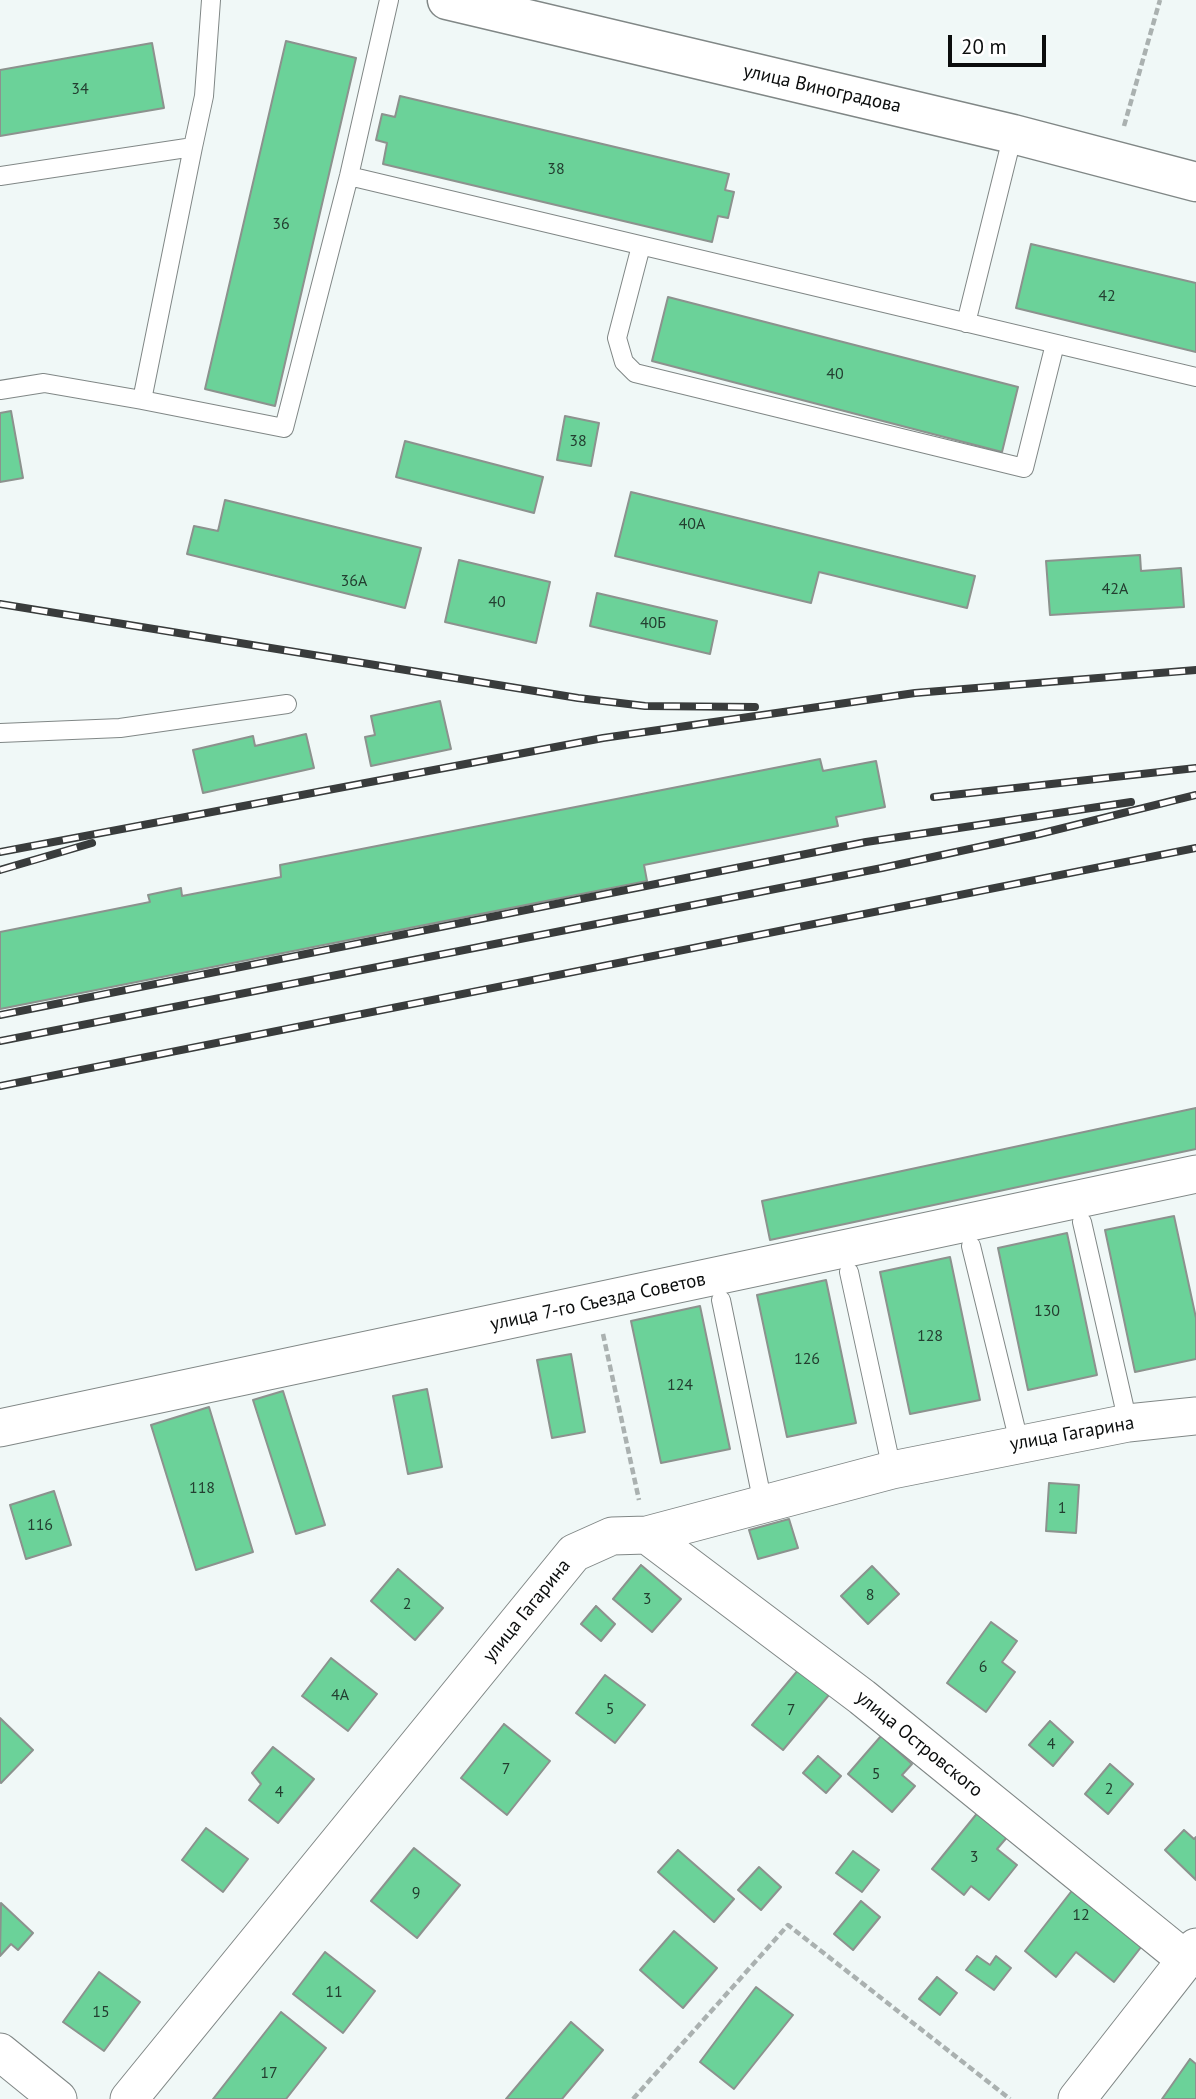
<!DOCTYPE html>
<meta charset="utf-8">
<style>
body{margin:0}
#map{position:relative;width:1196px;height:2099px;overflow:hidden;background:#f0f8f7;font-family:"PT Sans",sans-serif}
canvas{display:block}
.scale{position:absolute;left:948px;top:35px;width:98px;height:32px;box-sizing:border-box;border:4px solid #0b0d0d;border-top:0;padding-left:9px;font-size:21px;line-height:24px;white-space:nowrap;color:#0b0d0d;-webkit-text-stroke:5px #fff;paint-order:stroke}
</style>
<div id="map">
<canvas width="1196" height="2099"></canvas>
<div class="scale">20 m</div>
</div>
<script>
const context = document.querySelector('canvas').getContext('2d');
context.lineJoin = 'round';
function fill(path, color) {
  context.fillStyle = color;
  context.fill(path, 'evenodd');
}
function shape(rows) {
  const path = new Path2D();
  for (const r of rows) {
    path.moveTo(r[0], r[1]);
    for (let i = 2; i < r.length; i += 2) path.lineTo(r[i], r[i + 1]);
  }
  return path;
}
function trace(path, color, width, dash) {
  context.strokeStyle = color;
  context.lineWidth = width;
  context.lineCap = dash ? 'butt' : 'round';
  context.setLineDash(dash || []);
  context.stroke(path);
}
function drawText(font, color, halo, rows, align = 'center') {
  context.font = font + ' "PT Sans",sans-serif';
  context.lineWidth = 6;
  context.setLineDash([]);
  context.textBaseline = 'middle';
  context.strokeStyle = halo;
  context.fillStyle = color;
  for (const [text, x, y, turn = 0] of rows) {
    context.save();
    context.translate(x, y);
    context.rotate((+turn || 0) * Math.PI / 180);
    context.textAlign = isNaN(turn) ? turn : align;
    if (halo) context.strokeText(text, 0, 0);
    context.fillText(text, 0, 0);
    context.restore();
  }
}
const building = shape([
 [286,41,356,58,275,406,205,389,286,41],
 [152,43,164,108,0,136,0,70,152,43],
 [400,96,729,174,725,190,734,192,728,218,718,216,712,242,383,164,387,143,376,140,382,114,395,117,400,96],
 [1031,244,1196,283,1196,352,1016,308,1031,244],
 [668,297,1018,387,1002,452,652,361,668,297],
 [11,411,23,478,0,482,0,413,11,411],
 [565,416,599,423,591,466,557,460,565,416],
 [405,441,543,477,534,513,396,477,405,441],
 [631,492,975,576,967,608,819,572,811,603,615,556,631,492],
 [225,500,421,548,405,608,187,554,194,526,218,531,225,500],
 [1140,555,1141,571,1181,568,1184,607,1050,615,1046,561,1140,555],
 [459,560,550,582,536,643,445,622,459,560],
 [597,593,717,621,710,654,590,626,597,593],
 [440,701,451,749,371,766,365,737,375,735,371,716,440,701],
 [306,734,314,768,203,793,193,750,253,736,255,746,306,734],
 [820,759,823,771,876,761,885,807,836,817,838,826,644,865,647,881,0,1009,0,932,150,902,148,895,181,888,182,896,281,877,280,865,820,759],
 [1196,1108,1196,1149,770,1240,762,1201,1196,1108],
 [1174,1216,1196,1318,1196,1359,1135,1372,1105,1230,1174,1216],
 [1067,1233,1097,1375,1028,1390,998,1248,1067,1233],
 [950,1257,980,1400,910,1414,880,1272,950,1257],
 [826,1280,856,1423,787,1437,757,1295,826,1280],
 [700,1306,730,1449,661,1463,631,1321,700,1306],
 [571,1354,585,1432,552,1438,537,1360,571,1354],
 [427,1389,442,1467,408,1474,393,1396,427,1389],
 [283,1391,325,1525,296,1534,253,1400,283,1391],
 [209,1407,253,1552,196,1570,151,1425,209,1407],
 [1049,1483,1079,1485,1076,1533,1046,1531,1049,1483],
 [54,1491,71,1545,26,1559,10,1505,54,1491],
 [789,1519,798,1548,758,1559,749,1530,789,1519],
 [641,1565,681,1599,652,1632,613,1599,641,1565],
 [872,1566,899,1594,868,1624,841,1596,872,1566],
 [398,1569,443,1608,415,1640,371,1601,398,1569],
 [596,1606,615,1624,601,1641,581,1624,596,1606],
 [991,1622,1017,1641,1002,1662,1015,1672,986,1712,947,1683,991,1622],
 [331,1658,377,1694,348,1731,302,1696,331,1658],
 [799,1669,829,1695,783,1750,752,1725,799,1669],
 [605,1675,645,1705,615,1743,576,1713,605,1675],
 [0,1718,33,1750,1,1783,0,1782,0,1718],
 [1050,1721,1073,1742,1053,1766,1029,1745,1050,1721],
 [504,1724,550,1761,507,1815,461,1778,504,1724],
 [881,1736,912,1764,902,1775,915,1786,892,1812,848,1774,881,1736],
 [273,1747,314,1779,278,1823,249,1800,261,1784,252,1773,273,1747],
 [818,1756,841,1776,826,1793,803,1773,818,1756],
 [1110,1764,1133,1784,1108,1814,1085,1794,1110,1764],
 [979,1811,1009,1835,997,1849,1017,1865,989,1900,971,1886,964,1895,932,1869,979,1811],
 [206,1828,248,1859,223,1892,182,1860,206,1828],
 [1184,1830,1194,1839,1196,1837,1196,1880,1165,1850,1184,1830],
 [414,1848,460,1885,417,1938,371,1901,414,1848],
 [678,1850,734,1899,714,1922,658,1872,678,1850],
 [853,1851,879,1870,862,1892,836,1873,853,1851],
 [759,1867,781,1887,761,1910,738,1890,759,1867],
 [1074,1888,1145,1942,1114,1982,1076,1952,1056,1977,1025,1951,1074,1888],
 [861,1901,880,1917,853,1950,834,1934,861,1901],
 [1,1903,33,1933,18,1950,11,1944,0,1956,1,1903],
 [674,1931,717,1968,683,2008,640,1970,674,1931],
 [325,1952,375,1991,343,2033,293,1994,325,1952],
 [977,1956,990,1965,996,1956,1011,1968,994,1990,966,1970,977,1956],
 [99,1972,140,2002,104,2051,63,2022,99,1972],
 [937,1977,957,1993,940,2015,919,1999,937,1977],
 [756,1987,793,2015,734,2089,700,2062,756,1987],
 [281,2012,326,2048,286,2099,213,2099,281,2012],
 [571,2022,603,2050,562,2099,506,2099,571,2022],
 [1190,2059,1196,2064,1196,2099,1162,2099,1190,2059]
]);
fill(building, '#6bd299');
trace(building, '#8c928e', 2);
const service = shape([
 [0,176,193,147,204,96,211,0],
 [349,176,1196,377],
 [641,246,617,338,624,362,635,373,1024,468,1055,344],
 [966,323,1013,134],
 [0,390,44,383,142,400,193,147],
 [142,400,284,428,349,176,389,0],
 [0,733,120,728,287,704],
 [1082,1222,1128,1423],
 [971,1246,1019,1442],
 [849,1272,892,1470],
 [721,1300,763,1504]
]);
const minor = shape([
 [0,1428,1196,1174],
 [647,1535,862,1697,1186,1960],
 [0,2052,58,2099],
 [129,2099,574,1553,612,1536,647,1535,892,1470,1128,1423,1196,1416],
 [1077,2099,1196,1947]
]);
const secondary = shape([
 [447,0,1013,134,1196,182]
]);
trace(service, '#808786', 20);
trace(minor, '#808786', 39);
trace(secondary, '#808786', 41);
trace(shape([
 [1124,126,1160,0],
 [603,1334,639,1500],
 [633,2099,788,1925,1010,2099]
]), '#aab1b0', 4.5, [7, 3.5]);
trace(service, '#fff', 18);
trace(minor, '#fff', 37);
trace(secondary, '#fff', 38);
const rail = shape([
 [0,604,578,698,645,706,755,707],
 [934,797,1196,768],
 [0,852,603,738,915,693,1196,670],
 [0,870,92,843],
 [0,1015,866,842,1131,802],
 [0,1041,882,868,1039,834,1196,795],
 [0,1086,1196,848]
]);
trace(rail, '#393c3c', 8);
trace(rail, '#fff', 5, [16]);
drawText('16px', '#233e30', null, [
 ["34",80,89],
 ["38",556,169],
 ["36",281,224],
 ["42",1107,296],
 ["40",835,374],
 ["38",578,441],
 ["40А",692,524],
 ["36А",354,581],
 ["42А",1115,589],
 ["40",497,602],
 ["40Б",653,623],
 ["130",1047,1311],
 ["128",930,1336],
 ["126",807,1359],
 ["124",680,1385],
 ["118",202,1488],
 ["1",1062,1508],
 ["116",40,1525],
 ["8",870,1595],
 ["3",647,1599],
 ["2",407,1604],
 ["6",983,1667],
 ["4А",340,1695],
 ["5",610,1709],
 ["7",791,1710],
 ["4",1051,1744],
 ["7",506,1769],
 ["5",876,1774],
 ["2",1109,1789],
 ["4",279,1792],
 ["3",974,1857],
 ["9",416,1893],
 ["12",1081,1915],
 ["11",334,1992],
 ["15",101,2012],
 ["17",269,2073]
]);
drawText('19px', '#0b0d0d', '#fff', [
 ["улица Виноградова",822,89,13],
 ["улица 7-го Съезда Советов",598,1302,-12],
 ["улица Гагарина",1072,1434,-10],
 ["улица Гагарина",527,1611,-51],
 ["улица Островского",919,1744,39]
]);
</script>
